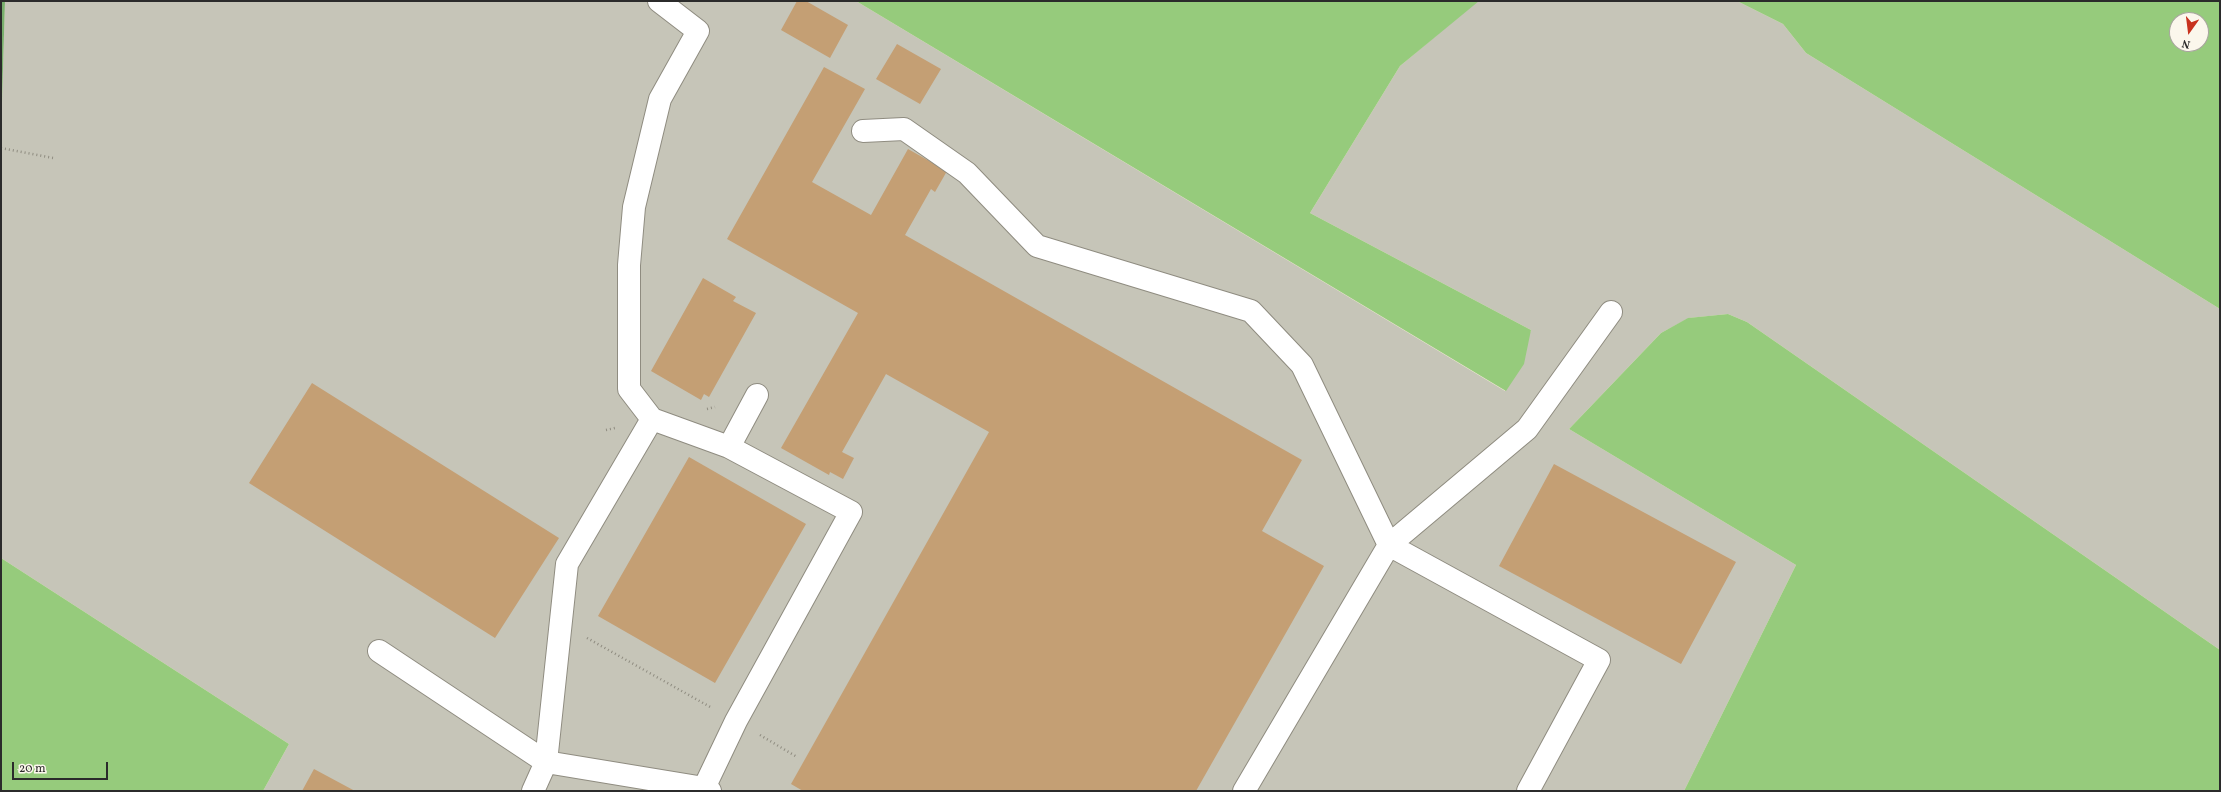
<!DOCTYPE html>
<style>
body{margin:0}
#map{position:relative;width:2221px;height:792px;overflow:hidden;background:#f3ecd5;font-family:Vollkorn,serif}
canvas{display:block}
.frame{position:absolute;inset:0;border:2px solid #2b2b2b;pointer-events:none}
.north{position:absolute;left:2169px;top:12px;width:40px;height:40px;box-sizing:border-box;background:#fbf7ec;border:1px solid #a8a59f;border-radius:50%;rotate:194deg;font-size:11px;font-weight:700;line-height:16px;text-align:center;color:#2b2b2b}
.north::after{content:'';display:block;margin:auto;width:14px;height:18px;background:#c8321e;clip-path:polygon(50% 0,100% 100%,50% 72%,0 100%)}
.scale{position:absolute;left:12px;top:762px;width:96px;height:18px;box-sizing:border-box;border:2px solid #2b2b2b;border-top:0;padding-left:5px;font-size:12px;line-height:14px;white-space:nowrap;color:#2b2b2b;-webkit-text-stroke:3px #fbf7ec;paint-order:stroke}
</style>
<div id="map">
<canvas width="2221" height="792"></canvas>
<div class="frame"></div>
<div class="north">N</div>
<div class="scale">20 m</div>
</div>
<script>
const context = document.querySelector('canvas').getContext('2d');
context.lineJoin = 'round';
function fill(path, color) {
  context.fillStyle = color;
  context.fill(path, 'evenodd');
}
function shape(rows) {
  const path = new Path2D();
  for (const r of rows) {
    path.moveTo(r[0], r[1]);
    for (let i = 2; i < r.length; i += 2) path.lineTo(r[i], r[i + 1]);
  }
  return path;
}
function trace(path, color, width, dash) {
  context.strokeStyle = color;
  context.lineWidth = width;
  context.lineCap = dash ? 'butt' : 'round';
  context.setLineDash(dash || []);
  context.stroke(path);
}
fill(shape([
 [5,1,856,1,1505,391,1531,330,1310,213,1400,66,1476,2,1737,1,1783,24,1806,53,2220,309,2220,650,1747,322,1728,314,1689,318,1661,333,1569,429,1796,565,1684,791,263,791,289,744,1,558,1,136]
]), '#c6c5b8');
fill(shape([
 [856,1,1479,1,1400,66,1310,213,1531,330,1524,364,1506,391],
 [1737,1,2220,1,2220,309,1806,53,1783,24],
 [2177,20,2201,20,2201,44,2177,44],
 [1728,314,1747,322,2220,650,2220,791,1684,791,1796,565,1569,429,1661,333,1688,318],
 [1,558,289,744,263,791,1,791]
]), '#96cb7c');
fill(shape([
 [1,1,5,1,1,136]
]), '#78af6c');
fill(shape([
 [797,1,806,1,848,25,830,58,781,30],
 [897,44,941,69,920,104,876,79],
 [824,67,865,89,812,182,871,215,908,149,947,171,935,192,931,189,905,235,1302,460,1262,531,1324,566,1196,791,803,791,791,784,989,432,886,374,842,452,854,458,843,479,830,472,829,475,781,448,858,313,727,239],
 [703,278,736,297,733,301,756,313,709,397,704,394,701,400,651,371],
 [312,383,559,538,495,638,249,483],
 [689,457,806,524,715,683,598,616],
 [1554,464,1736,562,1681,664,1499,566],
 [314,769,355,791,302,791]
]), '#c49f74');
const minor = shape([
 [659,1,698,31,660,99,634,207,629,265,629,389,652,419,729,447,851,512,736,721,704,788],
 [863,131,904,129,967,173,1037,246,1251,311,1302,365,1389,545,1527,429,1611,312],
 [729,447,757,395],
 [379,651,546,762,567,564,652,419],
 [533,791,546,762,704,788,710,791],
 [1244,791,1389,545,1599,660,1528,791]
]);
trace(minor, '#8f8c80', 24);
trace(shape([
 [1,148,53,158],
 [707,409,715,407],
 [606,430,615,428],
 [587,638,712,708],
 [760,735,797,757]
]), '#8f8c80', 2.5, [1, 3]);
trace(minor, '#fff', 22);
</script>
